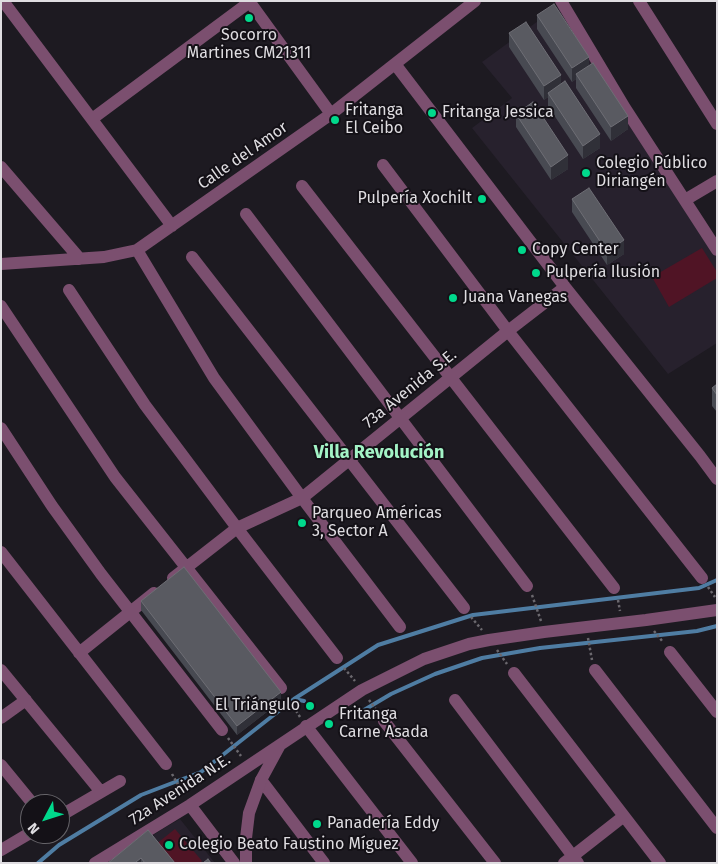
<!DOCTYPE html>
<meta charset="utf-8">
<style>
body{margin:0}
#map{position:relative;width:718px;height:864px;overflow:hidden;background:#1d1a21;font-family:"Fira Sans",sans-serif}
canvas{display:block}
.frame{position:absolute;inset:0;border:2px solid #dfdde1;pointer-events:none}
.north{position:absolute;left:20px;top:794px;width:50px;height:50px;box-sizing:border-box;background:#141117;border:1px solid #656368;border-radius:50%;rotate:230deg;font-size:14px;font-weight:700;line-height:20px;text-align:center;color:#dfdde1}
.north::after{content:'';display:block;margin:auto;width:18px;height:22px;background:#00d98c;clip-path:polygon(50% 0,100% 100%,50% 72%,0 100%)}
</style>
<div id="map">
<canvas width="718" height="864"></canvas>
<div class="frame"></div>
<div class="north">N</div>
</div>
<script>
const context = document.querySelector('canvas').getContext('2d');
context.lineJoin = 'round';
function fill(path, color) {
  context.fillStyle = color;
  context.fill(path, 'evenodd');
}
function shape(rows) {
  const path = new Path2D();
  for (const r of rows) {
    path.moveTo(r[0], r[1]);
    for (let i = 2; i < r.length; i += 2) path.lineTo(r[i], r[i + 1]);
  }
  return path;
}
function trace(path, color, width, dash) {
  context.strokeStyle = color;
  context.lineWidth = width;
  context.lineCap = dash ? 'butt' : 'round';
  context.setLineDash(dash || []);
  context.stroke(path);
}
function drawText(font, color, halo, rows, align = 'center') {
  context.font = font + ' "Fira Sans",sans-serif';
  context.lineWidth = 4;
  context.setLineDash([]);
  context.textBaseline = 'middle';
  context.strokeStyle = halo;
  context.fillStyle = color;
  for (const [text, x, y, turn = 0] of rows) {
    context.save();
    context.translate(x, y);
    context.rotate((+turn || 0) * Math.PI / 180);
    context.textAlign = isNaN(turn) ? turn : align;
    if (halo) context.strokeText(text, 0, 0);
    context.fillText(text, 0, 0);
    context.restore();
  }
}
fill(shape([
 [560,5,717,258,717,343,668,374,472,128,512,98,482,62],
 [180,819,215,863,109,863,166,827]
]), '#27212d');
fill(shape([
 [702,248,717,272,717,278,669,307,652,277],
 [175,829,202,861,200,863,170,863,155,845]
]), '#501425');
trace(shape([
 [294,699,304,701],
 [359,713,391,694,435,674,482,658,540,648,697,631,717,626],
 [38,863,59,845,141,795,201,772,294,699,378,645,473,615,699,588,717,580]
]), '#4f7da3', 4);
trace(shape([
 [708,587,715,597],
 [532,595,541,621],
 [618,600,620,611],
 [471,617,482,630],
 [654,631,663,642],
 [588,638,592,660],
 [497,650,507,664],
 [344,668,355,681],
 [288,698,300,717],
 [369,700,377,711],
 [228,738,241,756],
 [172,774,184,795]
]), '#6b686e', 2.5, [2.5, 2.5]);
trace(shape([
 [3,1,172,226],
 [249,1,331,114],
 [561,1,625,108,717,250],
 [639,1,717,124],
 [395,64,565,287,700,456,717,479],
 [92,119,251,1],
 [383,165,508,331,702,578],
 [1,167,80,259],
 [302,186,614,588],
 [685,200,717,181],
 [246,214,527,586],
 [137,250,214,378,302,498,400,627],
 [192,257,464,608],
 [1,264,104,257,137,250,331,114,475,1],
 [69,290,145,405,237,528,337,658],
 [1,306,115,477,281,688],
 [1,428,52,506,101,574,222,730],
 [1,552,166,764],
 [173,578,237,528,302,498,508,331,565,287],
 [670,652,717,712],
 [79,653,154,593],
 [1,670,101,792],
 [595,670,717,828],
 [514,673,660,863],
 [455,700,578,863],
 [1,718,26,700],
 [384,721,495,863],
 [306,726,412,863],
 [1,765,33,804],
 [261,780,324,863],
 [60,816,120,781],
 [1,850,30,833],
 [564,863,624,816]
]), '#7b4f6f', 12);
trace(shape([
 [190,805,234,863],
 [95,863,190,805,362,690,424,659,469,644,489,640,544,632,646,620,717,610],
 [246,863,246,838,249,813,261,780,280,745]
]), '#7b4f6f', 12);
fill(shape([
 [537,15,589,66,628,129,611,141,576,88,576,79,572,82,537,29],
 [509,33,561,84,600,148,583,159,548,106,548,97,544,100,509,47],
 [516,114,568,169,551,180,516,127],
 [572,199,624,254,607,265,572,212],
 [717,384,717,412,712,406,712,388],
 [141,601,281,701,237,735,141,610],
 [148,830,175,863,108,863]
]), '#484a52');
fill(shape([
 [589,57,589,70,576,74,576,79,572,82,572,68],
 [561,75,561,88,548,93,548,97,544,100,544,86],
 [628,116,628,129,611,141,611,127],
 [600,134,600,148,583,159,583,146],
 [568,155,568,169,551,180,551,167],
 [624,240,624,254,607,265,607,252],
 [281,692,281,701,237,735,237,726],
 [141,858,141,863,136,863,136,862]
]), '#303038');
const building = shape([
 [554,4,589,57,572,68,537,15,554,4],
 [526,22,561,75,544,86,509,33,526,22],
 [593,63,628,116,611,127,576,74,593,63],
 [565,81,600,134,583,146,548,93,565,81],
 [533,102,568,155,551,167,516,114,533,102],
 [589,188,624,240,607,252,572,199,589,188],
 [717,384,717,395,712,388,717,384],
 [184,567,281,692,237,726,141,601,184,567],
 [148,830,175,863,145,863,141,858,136,862,137,863,108,863,148,830],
 [208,859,211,863,203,863,208,859]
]);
fill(building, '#595a61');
trace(building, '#6e6e75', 1);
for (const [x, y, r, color] of [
 [249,18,5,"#00d98c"],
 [432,113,5,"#00d98c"],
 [335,120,5,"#00d98c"],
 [586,173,5,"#00d98c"],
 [482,199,5,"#00d98c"],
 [522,250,5,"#00d98c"],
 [536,273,5,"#00d98c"],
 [453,298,5,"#00d98c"],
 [302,523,5,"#00d98c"],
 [310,706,5,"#00d98c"],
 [329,724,5,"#00d98c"],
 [317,824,5,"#00d98c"],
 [169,845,5,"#00d98c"]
]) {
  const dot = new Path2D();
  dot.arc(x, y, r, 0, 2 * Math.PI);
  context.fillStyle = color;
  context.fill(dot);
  trace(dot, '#141117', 2);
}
drawText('16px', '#dfdde1', '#141117', [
 ["Socorro",249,36,"center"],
 ["Martines CM21311",249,54,"center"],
 ["Fritanga",345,111],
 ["El Ceibo",345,129],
 ["Fritanga Jessica",442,113],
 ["Colegio Público",596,164],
 ["Diriangén",596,182],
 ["Pulpería Xochilt",472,199,"right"],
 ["Copy Center",532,250],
 ["Pulpería Ilusión",546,273],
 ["Juana Vanegas",463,298],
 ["Parqueo Américas",312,514],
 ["3, Sector A",312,532],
 ["El Triángulo",300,706,"right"],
 ["Fritanga",339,715],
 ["Carne Asada",339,733],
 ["Panadería Eddy",327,824],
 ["Colegio Beato Faustino Míguez",179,845]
], 'left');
drawText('16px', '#dfdde1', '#141117', [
 ["Calle del Amor",243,156,-35],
 ["73a Avenida S.E.",410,389,-39],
 ["72a Avenida N.E.",180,790,-33]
]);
drawText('bold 18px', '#a3f3c6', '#141117', [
 ["Villa Revolución",379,453]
]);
</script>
